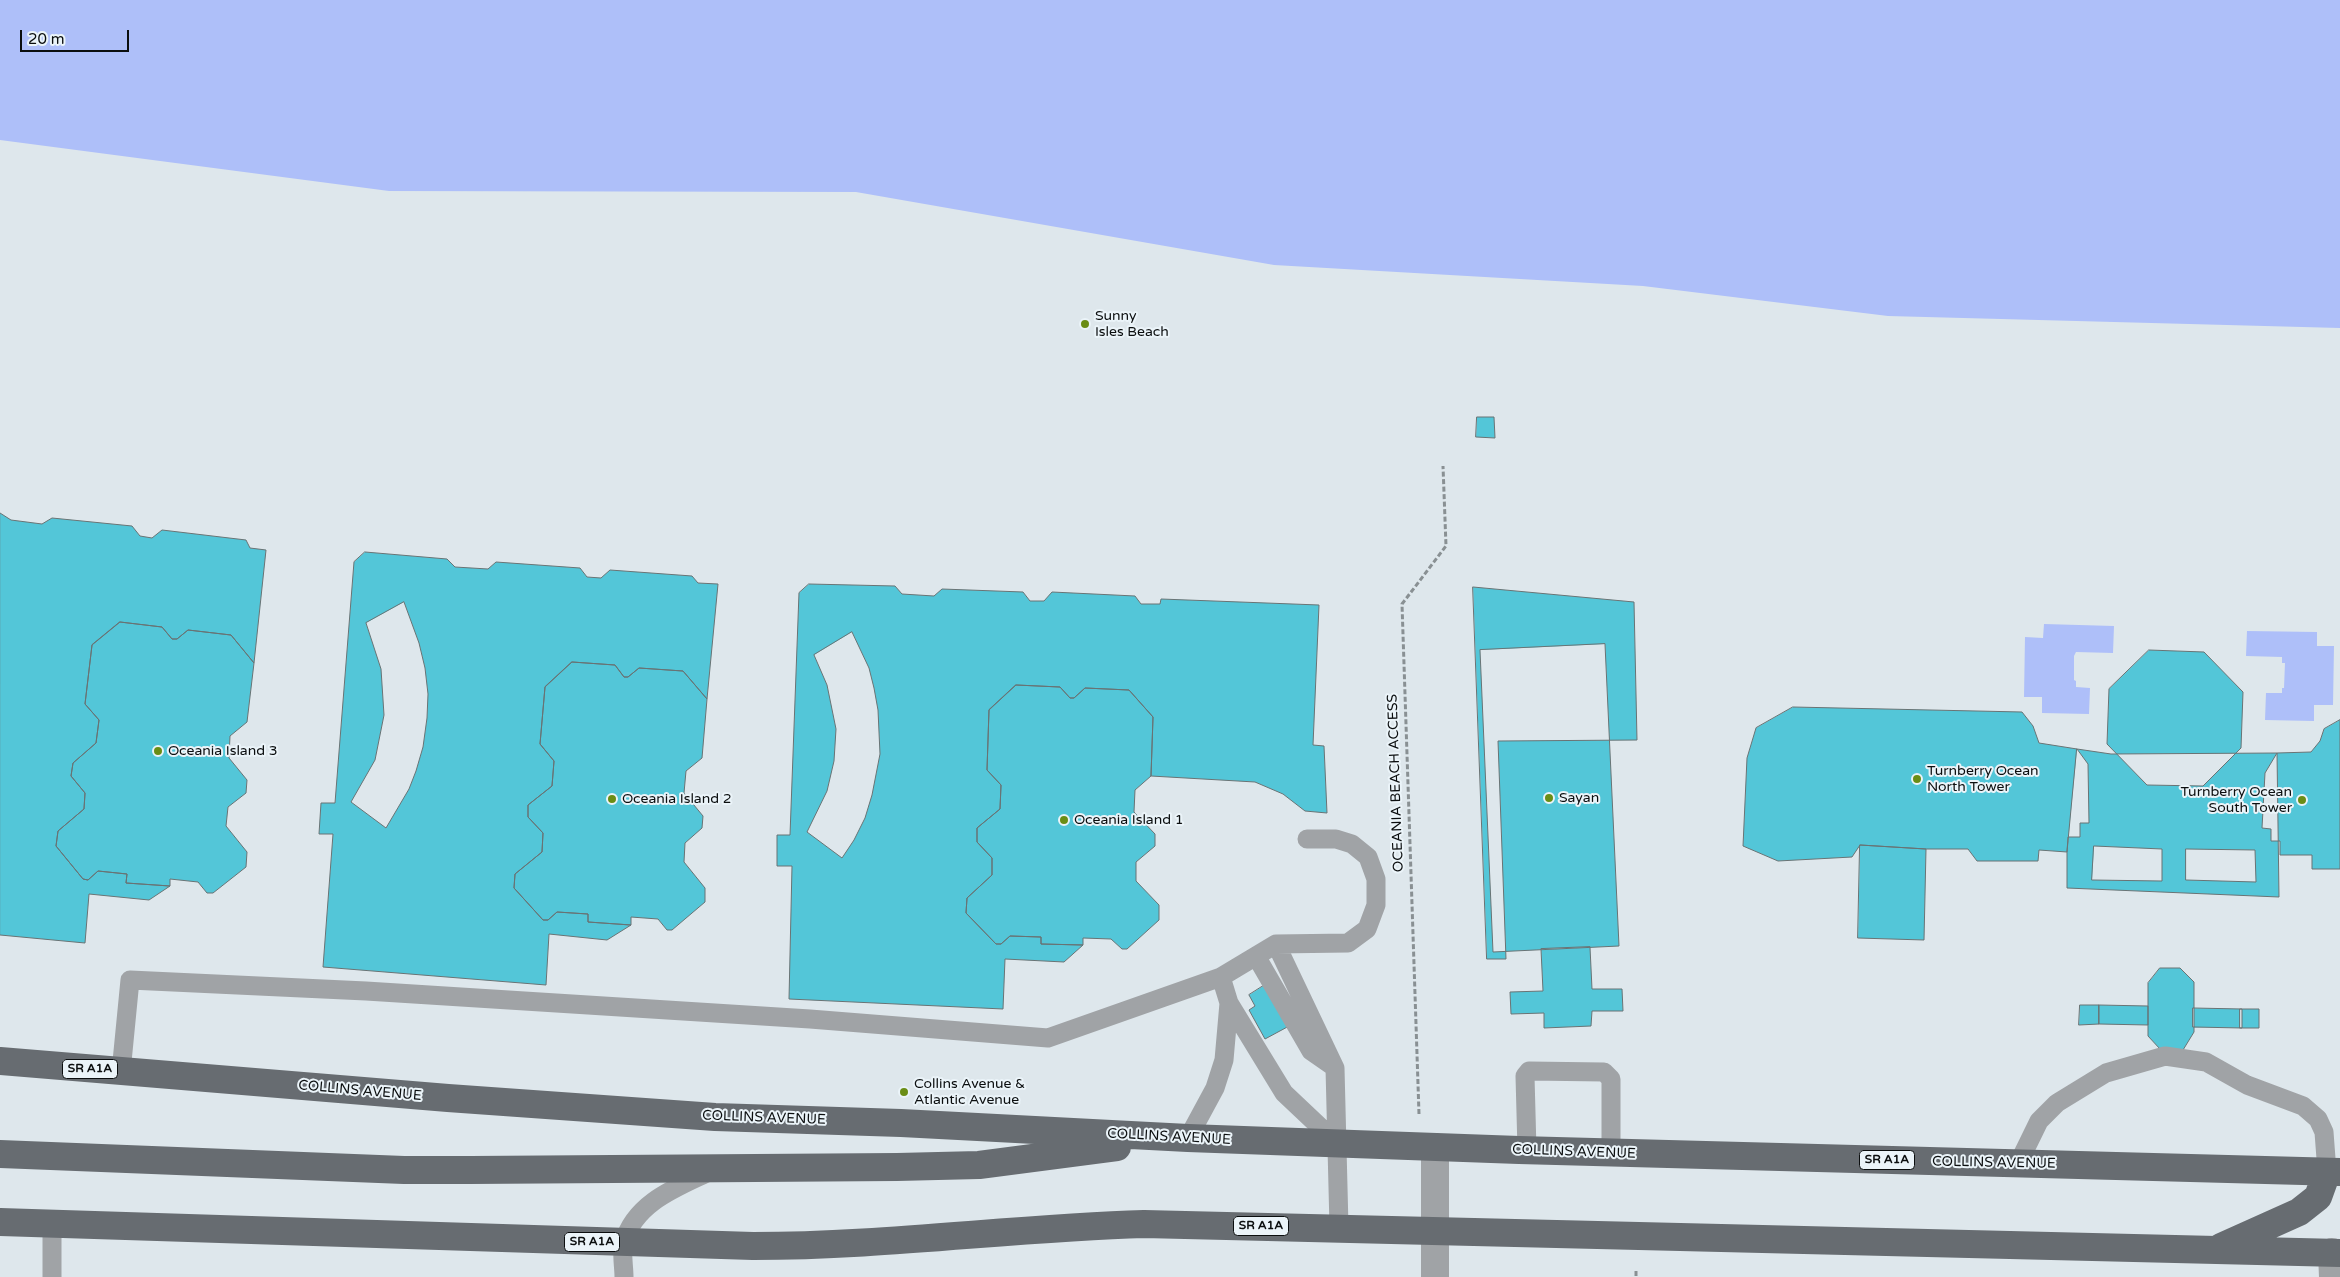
<!DOCTYPE html>
<style>
body{margin:0}
#map{position:relative;width:2340px;height:1277px;overflow:hidden;background:#dee7ec;font-family:"Varela Round",sans-serif}
canvas{display:block}
.scale{position:absolute;left:20px;top:30px;width:109px;height:22px;box-sizing:border-box;border:2px solid #0b0e0f;border-top:0;padding-left:6px;font-size:15px;line-height:18px;white-space:nowrap;color:#0b0e0f;-webkit-text-stroke:4px #ebf4f9;paint-order:stroke}
</style>
<div id="map">
<canvas width="2340" height="1277"></canvas>
<div class="scale">20 m</div>
</div>
<script>
const c = document.querySelector('canvas').getContext('2d');
c.lineJoin = 'round';
function paint(path, color) {
  c.fillStyle = color;
  c.fill(path, 'evenodd');
}
function stroke(path, color, width, dash) {
  c.strokeStyle = color;
  c.lineWidth = width;
  c.lineCap = dash ? 'butt' : 'round';
  c.setLineDash(dash || []);
  c.stroke(path);
}
function write(font, color, halo, rows, align = 'center') {
  c.font = font + ' "Varela Round",sans-serif';
  c.lineWidth = 4;
  c.setLineDash([]);
  c.textBaseline = 'middle';
  c.strokeStyle = halo;
  c.fillStyle = color;
  for (const [text, x, y, turn = 0] of rows) {
    c.save();
    c.translate(x, y);
    c.rotate((+turn || 0) * Math.PI / 180);
    c.textAlign = isNaN(turn) ? turn : align;
    if (halo) c.strokeText(text, 0, 0);
    c.fillText(text, 0, 0);
    c.restore();
  }
}
const water = new Path2D(`
 M0 0H2340V328L1888 316 1643 286 1274 265 856 192 389 191 0 140Z
 M2044 624 2114 626 2113 653 2076 652 2074 656V680L2076 681V687L2090 688 2089 714 2042 713V697H2024L2025 637 2043 638Z
 M2247 631 2317 632V646H2334L2333 705H2314V721L2265 720 2266 693H2282V688H2284L2285 663H2282V657L2246 656Z`);
const building = new Path2D(`
 M1477 417H1494L1495 438 1476 437Z
 M0 513 11 520 42 524 52 518 132 526 140 536 152 538 162 530 246 540 250 548 266 550 254 663 231 635 188 630 177 639H172L162 627 120 622 92 645 85 704 99 720 96 743 73 763 71 776 85 793 84 809 58 831 56 846 83 879 88 880 98 871 127 874 126 883 170 886 149 900 89 894 85 943 0 935Z
 M365 552 447 559 455 567 488 569 496 562 580 568 587 577 601 578 610 570 692 576 698 583 718 584 707 699 683 671 639 668 628 677H624L615 665 572 662 545 687 540 744 554 761 552 786 528 805V817L543 833 542 852 515 874 514 888 543 920H548L557 912 588 914V922L631 925 607 940 549 934 546 985 323 967 333 834H319L321 803H335L354 562Z
 M809 584 895 586 902 594 934 596 942 589 1023 592 1030 601H1044L1052 592 1135 596 1141 604H1160L1161 599 1319 605 1313 745 1324 746 1327 813 1305 811 1283 794 1255 782 1151 776 1153 717 1129 690 1085 688 1074 698H1070L1060 687 1016 685 989 710 987 770 1001 785 1000 809 977 828V842L992 858V875L967 898 966 913 996 944H1001L1010 936 1041 937V944L1083 945 1064 962 1005 959 1003 1009 789 999 792 866H777V835H790L799 593Z
 M1473 587 1634 602 1637 740 1498 741 1506 959H1487Z
 M404 602 419 643 425 668 428 694 427 718 423 747 416 771 409 789 386 828 351 802 375 760 384 715 381 669 366 623Z
 M120 622 162 627 172 639H177L188 630 231 635 254 663 247 722 230 736 229 758 247 780 246 793 228 807 226 826 247 852 246 867 213 893H207L198 882 170 879V886L126 883 127 874 98 871 88 880 83 879 56 846 58 831 84 809 85 793 71 776 73 763 96 743 99 720 85 704 92 645Z
 M852 632 869 668 874 688 878 710 880 754 872 795 865 818 854 840 842 858 807 832 827 791 834 761 836 729 827 685 814 655Z
 M1605 644 1619 946 1493 952 1480 650Z
 M2149 650 2204 652 2243 692 2241 748 2203 786 2147 785 2107 744 2109 689Z
 M572 662 615 665 624 677H628L639 668 683 671 707 699 702 758 686 771 684 793 703 816 702 828 685 843 684 862 705 888V902L672 930H667L658 919 631 917V925L588 922V914L557 912 548 920H543L514 888 515 874 542 852 543 833 528 817V805L552 786 554 761 540 744 545 687Z
 M1016 685 1060 687 1070 698H1074L1085 688 1129 690 1153 717 1151 776 1135 790 1134 812 1155 834V846L1136 862V881L1159 905V920L1127 949H1122L1111 939 1083 938V945L1041 944V937L1010 936 1001 944H996L966 913 967 898 992 875V858L977 842V828L1000 809 1001 785 987 770 989 710Z
 M1793 707 2022 712 2033 726 2039 743 2077 749 2088 764 2089 823H2080V837H2068L2067 852 2039 850 2038 861H1977L1968 849H1926L1860 845 1852 857 1778 861 1743 846 1747 758 1756 728Z
 M2340 720V869H2312V855H2280V841H2271V829L2262 828 2265 773 2277 753 2311 752 2320 741 2324 729Z
 M2077 749 2111 754 2277 753 2279 897 2067 888V852Z
 M1860 845 1926 849 1924 940 1858 938Z
 M2094 846 2162 849V881L2092 880Z
 M2186 849 2255 850 2256 882 2186 880Z
 M1590 947 1592 989H1622L1623 1011H1592L1591 1026 1544 1028V1013L1511 1014 1510 992 1543 991 1541 949Z
 M2160 968H2180L2194 982V1032L2183 1050 2160 1049 2148 1036V983Z
 M1268 983 1291 1025 1265 1039 1249 1010 1255 1006 1249 995Z
 M2080 1005H2099V1024L2079 1025Z
 M2099 1005 2148 1006V1025L2099 1024Z
 M2193 1008 2242 1009V1028L2193 1027Z
 M2240 1009H2259V1028H2240Z`);
const path = new Path2D(`
 M1419 1114 1402 604 1446 546 1443 466
 M1636 1271V1277`);
const lane = new Path2D(`
 M1276 944 1335 1068 1339 1227
 M1256 956 1311 1051 1334 1067
 M1221 977 1229 1003 1284 1093 1338 1144
 M121 1072 130 980 366 991 810 1019 1048 1038 1221 977 1276 944 1348 943 1367 929 1376 905V879L1368 857 1352 844 1336 839H1307
 M1188 1138 1215 1088 1224 1060 1229 1003
 M1527 1150 1525 1076 1529 1071 1604 1072 1611 1079V1153
 M2018 1164 2039 1121 2057 1103 2106 1073 2165 1056 2206 1062 2247 1085 2303 1106 2318 1119 2324 1132 2327 1172
 M52 1277V1224
 M624 1277C624 1266 621 1252 624 1242 635 1202 678 1187 711 1171`);
const street = new Path2D(`
 M2332 1252 2333 1277
 M1435 1277V1147`);
const primary = new Path2D(`
 M0 1061 448 1098 715 1117 901 1123 1188 1138 1519 1150 2340 1172
 M0 1154 404 1170H471L897 1167 979 1165 1117 1147
 M0 1222 753 1246C884 1246 1013 1228 1144 1224L2340 1253
 M2221 1247 2299 1212 2318 1197 2327 1172`);
const markers = [
 [1085,324,5,"#6a8d15"],
 [158,751,5,"#6a8d15"],
 [1917,779,5,"#6a8d15"],
 [1549,798,5,"#6a8d15"],
 [612,799,5,"#6a8d15"],
 [2302,800,5,"#6a8d15"],
 [1064,820,5,"#6a8d15"],
 [904,1092,5,"#6a8d15"]
];
const shields = [
 [90,1069,55],
 [1887,1160,55],
 [1261,1226,55],
 [592,1242,55]
];
const shieldNames = [
 ["SR A1A",90,1069],
 ["SR A1A",1887,1160],
 ["SR A1A",1261,1226],
 ["SR A1A",592,1242]
];
const poiNames = [
 ["Sunny",1095,316],
 ["Isles Beach",1095,332],
 ["Oceania Island 3",168,751],
 ["Turnberry Ocean",1927,771],
 ["North Tower",1927,787],
 ["Turnberry Ocean",2292,792,"right"],
 ["South Tower",2292,808,"right"],
 ["Sayan",1559,798],
 ["Oceania Island 2",622,799],
 ["Oceania Island 1",1074,820],
 ["Collins Avenue &",914,1084],
 ["Atlantic Avenue",914,1100]
];
const streetNames = [
 ["OCEANIA BEACH ACCESS",1396,783,-92],
 ["COLLINS AVENUE",360,1091,5],
 ["COLLINS AVENUE",764,1118,2],
 ["COLLINS AVENUE",1169,1137,3],
 ["COLLINS AVENUE",1574,1152,2],
 ["COLLINS AVENUE",1994,1163,1]
];
paint(water, '#aebff9');
paint(building, '#53c6d8');
stroke(building, '#697374', 1);
stroke(path, '#899093', 3, [5, 2.5]);
stroke(lane, '#a0a3a6', 19);
stroke(street, '#a0a3a6', 28);
stroke(primary, '#676c71', 28);
for (const [x, y, r, color] of markers) {
  const dot = new Path2D();
  dot.arc(x, y, r, 0, 2 * Math.PI);
  c.fillStyle = color;
  c.fill(dot);
  stroke(dot, '#ebf4f9', 2);
}
for (const [x, y, w] of shields) {
  const box = new Path2D();
  box.roundRect(x - w / 2, y - 9.5, w, 19, 4);
  c.fillStyle = '#ebf4f9';
  c.fill(box);
  stroke(box, '#0b0e0f', 1);
}
write('bold 12px', '#0b0e0f', null, shieldNames);
write('14px', '#0b0e0f', '#ebf4f9', poiNames, 'left');
write('14px', '#0b0e0f', '#ebf4f9', streetNames);
</script>
